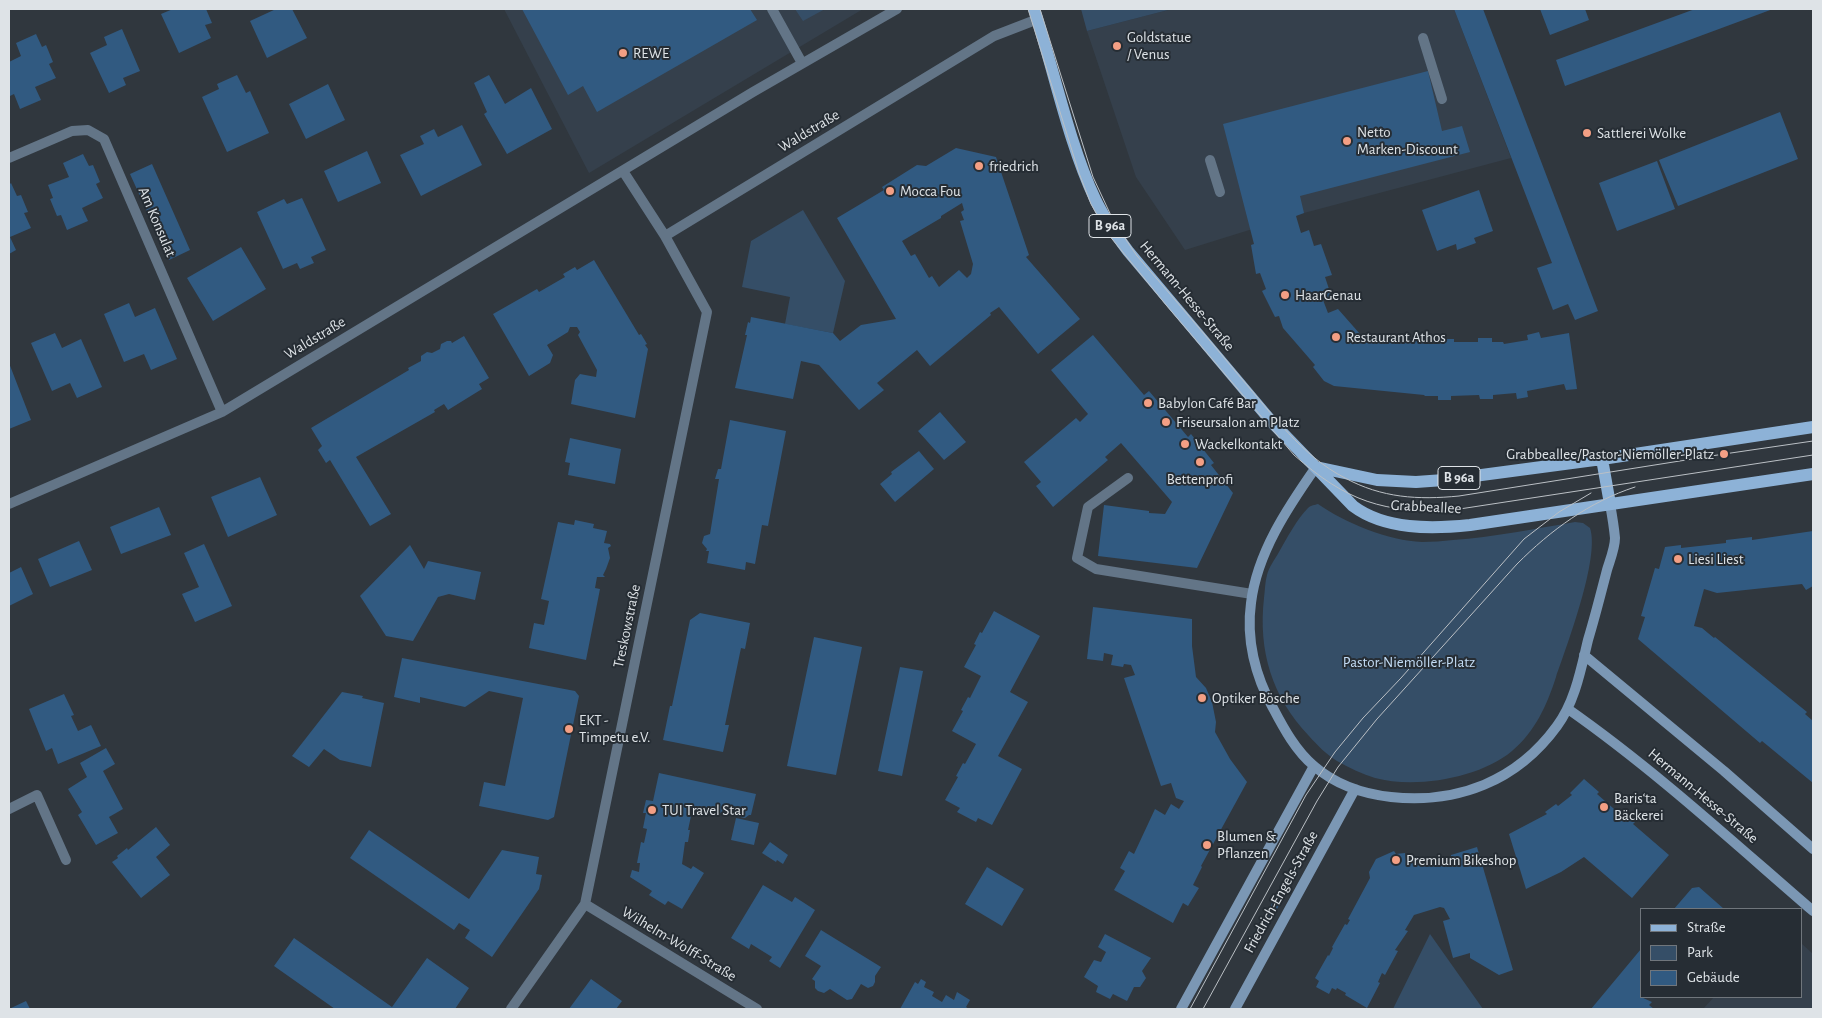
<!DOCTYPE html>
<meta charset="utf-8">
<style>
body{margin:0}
#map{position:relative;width:1822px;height:1018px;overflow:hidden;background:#30373e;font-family:"Alegreya Sans",sans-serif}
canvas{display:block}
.frame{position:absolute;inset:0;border:10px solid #dee3e7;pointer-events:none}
.legend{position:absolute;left:1640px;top:908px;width:162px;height:90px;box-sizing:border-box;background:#262d34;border:1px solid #70767c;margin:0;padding:6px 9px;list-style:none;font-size:15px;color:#dee3e7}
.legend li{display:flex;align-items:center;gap:10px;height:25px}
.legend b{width:25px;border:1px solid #70767c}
</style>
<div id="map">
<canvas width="1822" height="1018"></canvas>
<div class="frame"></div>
<ul class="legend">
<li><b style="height:6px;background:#8db2d7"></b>Straße</li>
<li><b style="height:14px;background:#354e67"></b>Park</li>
<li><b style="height:14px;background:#315a81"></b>Gebäude</li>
</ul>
</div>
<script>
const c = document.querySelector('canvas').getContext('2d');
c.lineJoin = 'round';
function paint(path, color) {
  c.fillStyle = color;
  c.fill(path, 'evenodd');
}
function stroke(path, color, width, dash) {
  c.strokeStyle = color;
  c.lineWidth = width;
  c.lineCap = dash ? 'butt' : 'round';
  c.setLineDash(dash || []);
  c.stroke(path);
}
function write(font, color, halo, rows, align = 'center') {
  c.font = font + ' "Alegreya Sans",sans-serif';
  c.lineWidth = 4;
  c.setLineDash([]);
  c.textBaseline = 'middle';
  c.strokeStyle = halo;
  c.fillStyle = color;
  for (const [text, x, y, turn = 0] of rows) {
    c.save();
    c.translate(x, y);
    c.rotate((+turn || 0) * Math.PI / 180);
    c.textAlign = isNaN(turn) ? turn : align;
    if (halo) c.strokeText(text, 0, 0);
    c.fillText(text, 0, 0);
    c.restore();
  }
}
const built = new Path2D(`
 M504 9H863L589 173Z
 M1172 9H1454L1511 158 1304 213 1185 250 1136 177 1087 31Z
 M1801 943 1813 954V1009H1703L1714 997H1801Z`);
const green = new Path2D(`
 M795 9H825L803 21Z
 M1081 9H1172L1087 31Z
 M803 210 845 281 833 333 785 324 790 297 742 287 751 241Z
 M1318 504C1345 523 1389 541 1422 542 1432 542 1443 541 1453 540 1494 537 1534 529 1575 522L1583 523 1590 528C1600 558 1567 645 1556 677 1547 705 1535 732 1512 751 1480 778 1416 789 1375 778 1363 774 1349 768 1337 761 1327 755 1317 745 1309 736 1272 697 1258 651 1264 598 1265 590 1265 582 1267 575 1269 567 1275 559 1279 552 1287 538 1297 519 1308 508 1311 505 1315 505 1318 504Z
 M1430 934 1483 1009H1393Z`);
const building = new Path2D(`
 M173 9H206L212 23 205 25 211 38 179 53 161 14Z
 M276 9H292L307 38 267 58 250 21Z
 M522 9H750L757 20 597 112 583 86 568 95Z
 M1454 9H1483L1598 311 1575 320 1568 304 1553 310 1537 268 1552 263Z
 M1540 9H1585L1589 20 1550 35Z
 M1695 9H1773L1565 86 1556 60Z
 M122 29 140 71 123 78 126 85 109 93 90 53 107 45 104 37Z
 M36 34 42 47 46 45 53 62 49 64 56 78 35 87 41 100 20 109 14 94 10 96 9 93V62L21 56 16 43Z
 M1428 71 1442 131 1462 126 1470 152 1300 196 1304 213 1296 216 1301 233 1309 230 1314 246 1321 244 1332 275 1325 277 1332 298 1323 300 1328 313 1338 309 1360 334 1395 337 1394 339 1424 342V344H1440L1439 339H1454V342H1478V338H1492V342H1503L1504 344 1528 340 1527 335 1539 332 1541 338 1569 333 1577 389 1566 390 1564 384 1527 391 1528 397 1517 399 1516 393 1493 395V399H1480L1479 395 1451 396V400H1438V396H1425L1424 395 1334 386 1324 381 1313 367 1315 365 1283 328 1279 316 1275 317 1262 291 1266 289 1260 273 1256 274 1251 245 1254 244 1223 124Z
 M237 75 246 93 250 91 269 133 227 152 202 97 219 89 217 84Z
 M489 75 505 104 531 88 552 129 507 154 484 114 487 112 474 83Z
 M328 84 345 120 306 139 289 104Z
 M1780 112 1798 159 1678 206 1659 160Z
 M462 125 482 165 421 196 400 155 424 144 420 136 434 129 438 137Z
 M956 148 996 157 1029 255 1026 257 1080 319 1038 354 999 307 990 313 991 315 930 366 917 350 877 383 884 390 859 410 819 365 801 361 793 399 735 388 747 335H745L748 322 750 323 751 317 833 333 840 341 861 325 896 319 837 218 884 190 882 187 917 165 926 166ZM962 203 964 210 961 212 964 220 960 221 973 264 971 274 967 278 959 270 939 287 932 276 929 278 915 254 911 256 902 241 941 218V216Z
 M367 151 381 183 338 202 324 171Z
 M83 154 89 166 93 165 100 182 96 184 103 198 82 208 88 221 67 230 61 215 57 216 50 199 53 198 48 185 69 177 63 163Z
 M1657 161 1675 209 1617 231 1599 183Z
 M152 164 190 250 169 260 130 174Z
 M11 183 17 196 21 195 28 212 24 213 31 228 10 237 16 250 9 254V185Z
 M1479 190 1493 231 1474 238 1476 243 1457 250 1456 244 1437 251 1422 210Z
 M302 198 326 250 311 257 314 263 300 269 297 263 283 269 257 212 284 199 287 204Z
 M241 247 266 289 213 321 187 278Z
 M594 260 639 335 641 334 647 344 645 345 648 349 635 418 571 404 575 380 580 374 596 377 597 370 578 335 580 332 577 327H570L568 332 547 345 553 355 550 363 529 376 493 314 537 289 539 292 565 277 563 274 575 267 577 270Z
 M129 303 135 317 155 308 177 359 151 370 144 354 124 362 104 314Z
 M55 333 62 348 81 339 102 387 77 398 70 383 52 391 31 343Z
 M1093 335 1144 395 1149 391 1188 437 1191 434 1214 463 1211 465 1233 493 1197 568 1098 556 1104 505 1149 511V513L1165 514 1172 502 1121 443 1105 457 1108 460 1053 507 1036 486 1041 482 1024 462 1076 418 1080 422 1088 414 1051 370Z
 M464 336 489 378 479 384 482 389 448 410 444 404 434 410 435 412 356 457 391 514 370 526 330 460 326 463 318 450 322 446 311 428 409 370 408 368 421 361V356L427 352 432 353 440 349 441 344 447 341H451L452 343Z
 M9 363 31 420 9 429Z
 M940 412 966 442 944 460 918 431Z
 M730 420 786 431 768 526 762 525 755 564 746 562 745 570 707 563 709 551H706L707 549 702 543 704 536 710 534 719 479H715L718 469H721Z
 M570 438 621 449 615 484 568 475 570 463 565 462Z
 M919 451 934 469 895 502 880 484 892 474 891 472Z
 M260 477 277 515 228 537 211 497Z
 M159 507 171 535 121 554 110 527Z
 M575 520 594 524 593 528 607 531 604 543 610 544 611 546 608 548 610 558 606 569 603 575 605 577H597L595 588 600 589 586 660 529 648 534 623 544 625 549 601 541 599 558 522 574 525Z
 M1813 531V586L1806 590 1802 584 1717 593 1704 589 1694 626 1702 628 1714 638 1715 637 1807 712 1805 714 1813 721V783L1762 741 1760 743 1638 639 1645 617 1641 616 1655 568 1659 569 1665 547 1681 545V548L1726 543V540L1752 537V540Z
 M79 541 92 570 50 587 38 559Z
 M204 544 232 606 195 622 182 594 199 587 184 553Z
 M410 545 424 569 428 561 481 572 475 600 449 594 438 597 413 641 386 636 360 596Z
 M21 567 33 594 9 606V573Z
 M1093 607 1192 619V646L1196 677 1206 688 1212 702 1216 722 1215 732 1230 759 1247 782 1201 866 1202 867 1193 885 1199 888 1188 906 1183 903 1173 923 1114 890 1125 871 1120 868 1129 851 1134 854 1155 809 1165 815 1171 804 1179 809 1184 801 1176 798 1171 783 1161 786 1124 678 1135 675 1131 665 1124 664 1123 667 1111 665 1113 655 1104 653 1103 661 1087 659Z
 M994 611 1040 636 1010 692 1028 702 998 756 1022 769 992 825 978 818 976 822 957 812 960 808 945 800 958 777 956 776 963 763 965 764 976 744 952 731 963 711 961 710 968 697 970 698 981 676 964 667 976 645 974 644 980 632 982 633Z
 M700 613 750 623 745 649 741 648 725 725H729L723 752 663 740 670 706H672L690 620Z
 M814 637 862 647 836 775 787 766Z
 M402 658 575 691 579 696 554 817 548 820 479 806 484 782 505 786 523 698 489 691 465 707 420 697V703L394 697Z
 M900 667 923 671 902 776 878 771Z
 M342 692 363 696 362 698 384 703 371 767 340 760 324 749 309 767 292 756Z
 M64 694 74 715 71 716 78 731 91 725 101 746 58 764 52 748 46 751 29 709Z
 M106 748 115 764 103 771 123 809 109 817 118 833 96 845 78 815 82 812 68 789 87 777 80 763Z
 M659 773 756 794 751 815H749L745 818 693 807 688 830H690L688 842H685L682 864 691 869 693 866 704 873 682 909 668 901 665 905 649 895 652 891 630 877 632 870 639 872 640 863H637L641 842 644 843 647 829 643 828 646 813H643L646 800 653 801Z
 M1584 779 1599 792 1597 794 1622 816 1624 813 1635 822 1633 824 1669 855 1632 898 1584 857 1561 872 1526 889 1509 834 1547 814 1545 812 1556 804 1558 806 1572 795 1570 793Z
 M736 818 759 823 754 845 731 840Z
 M156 827 170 845 156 857 170 875 141 898 112 862 118 858 117 856 127 848 128 850Z
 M369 830 469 899 502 850 539 857 536 874 542 875 539 889 492 957 465 938 470 930 459 923 454 930 350 858Z
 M770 842 788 855 783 864 777 860 776 862 762 853Z
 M1477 847 1513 970 1499 975 1470 958V953L1453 958 1443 921 1450 919 1444 908 1440 907 1414 915 1405 930 1408 931 1395 950 1398 951 1385 975 1382 973 1378 982 1380 983 1367 1008 1345 995 1346 993 1337 988 1336 990 1332 988 1329 994 1316 987 1319 981 1315 978 1328 955 1329 956 1333 948 1332 947 1345 924 1347 925 1350 920 1348 919 1370 878 1369 872 1376 859 1394 851 1396 854 1405 853 1406 859 1451 858V855Z
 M987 867 1024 889 1002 926 965 904Z
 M763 885 792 902 795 897 815 910 780 968 769 961 772 957 751 944 749 949 731 938Z
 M1699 887 1724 909H1674L1692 888Z
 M1275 898 1281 902 1263 934 1257 931Z
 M821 930 881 967 875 976V982L873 986 868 988 861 984 852 999 847 1000 830 989 824 993 818 991 815 988V981L812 979 821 966 805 956Z
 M1105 934 1151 958 1142 971 1146 978 1140 987H1134L1127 1001 1113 994 1110 999 1096 992 1098 986 1084 977 1094 960 1101 962 1106 952 1098 947Z
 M294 938 392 1007 427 958 469 988 455 1009H335L274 966Z
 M1641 949V997L1652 1002 1649 1005 1654 1009H1591Z
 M591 979 622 1001 616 1009H569Z
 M921 979 926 982 924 987 934 992 932 996 942 1002 946 995 954 1000 957 992 970 1000 966 1007 969 1009H900L915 982 918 984Z
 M26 1001 30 1009H9Z`);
const service = new Path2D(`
 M772 9 802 63
 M1423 38 1442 99
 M1210 160 1220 192
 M1128 478 1088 507 1077 558 1096 569 1252 594
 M9 809 37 795 66 860`);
const minor = new Path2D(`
 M9 158 72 131 88 130 104 139 222 412
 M665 236 994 36 1038 19
 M9 504 222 412 753 92 897 9
 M585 904 757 1009
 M511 1009 585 904 707 312 665 236 623 171`);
const secondary = new Path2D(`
 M1316 467C1288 507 1257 553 1251 603 1246 639 1255 676 1273 708 1284 729 1296 751 1314 766 1336 785 1364 794 1391 797 1458 804 1517 781 1557 726 1575 702 1581 669 1588 640 1595 617 1601 593 1607 570 1610 560 1615 548 1615 538 1614 527 1612 515 1610 504
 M1584 655 1724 771 1813 849
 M1568 709C1655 770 1733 842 1813 911
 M1181 1009 1314 766
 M1235 1009 1355 789`);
const primary = new Path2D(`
 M1034 9C1054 70 1068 141 1095 199 1104 218 1116 235 1128 251L1271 421 1353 506C1385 530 1432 529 1470 525L1813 474
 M1602 459 1610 504
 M1316 467 1377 480 1416 482 1444 480 1602 459 1813 427`);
const tram = new Path2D(`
 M1028 9 1079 173 1091 204 1108 234 1167 306 1294 455C1346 501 1384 514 1453 510L1813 455
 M1040 9 1093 177 1114 222 1137 256C1172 296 1207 337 1241 378 1272 414 1302 456 1345 478 1382 498 1418 500 1459 496L1724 454 1813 441
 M1190 1009 1306 795 1335 752 1363 718 1401 678 1524 539 1559 512 1591 493
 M1203 1009 1317 801 1338 767 1377 719 1517 564C1551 530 1589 502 1635 487`);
const markers = [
 [1117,46,5,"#f39f84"],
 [623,53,5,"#f39f84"],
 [1587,133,5,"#f39f84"],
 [1347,141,5,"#f39f84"],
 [979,166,5,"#f39f84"],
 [890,191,5,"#f39f84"],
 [1285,295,5,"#f39f84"],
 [1336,337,5,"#f39f84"],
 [1148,403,5,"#f39f84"],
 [1166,422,5,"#f39f84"],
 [1185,444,5,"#f39f84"],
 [1724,454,5,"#f39f84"],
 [1200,462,5,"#f39f84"],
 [1678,559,5,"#f39f84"],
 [1202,698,5,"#f39f84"],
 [569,729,5,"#f39f84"],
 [1604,807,5,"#f39f84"],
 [652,810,5,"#f39f84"],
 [1207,845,5,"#f39f84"],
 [1396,860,5,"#f39f84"]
];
const shields = [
 [1110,226,42],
 [1459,478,42]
];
const shieldNames = [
 ["B 96a",1110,226],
 ["B 96a",1459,478]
];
const poiNames = [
 ["Goldstatue",1127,37],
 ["/ Venus",1127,54],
 ["REWE",633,53],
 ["Netto",1357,132],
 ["Marken-Discount",1357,149],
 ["Sattlerei Wolke",1597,133],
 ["friedrich",989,166],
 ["Mocca Fou",900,191],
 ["HaarGenau",1295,295],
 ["Restaurant Athos",1346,337],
 ["Babylon Café Bar",1158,403],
 ["Friseursalon am Platz",1176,422],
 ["Wackelkontakt",1195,444],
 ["Grabbeallee/Pastor-Niemöller-Platz",1714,454,"right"],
 ["Bettenprofi",1200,479,"center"],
 ["Liesi Liest",1688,559],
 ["Optiker Bösche",1212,698],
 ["EKT -",579,720],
 ["Timpetu e.V.",579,737],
 ["Baris‘ta",1614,798],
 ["Bäckerei",1614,815],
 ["TUI Travel Star",662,810],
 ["Blumen &",1217,836],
 ["Pflanzen",1217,853],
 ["Premium Bikeshop",1406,860]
];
const streetNames = [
 ["Waldstraße",809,131,-31],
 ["Am Konsulat",157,222,67],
 ["Hermann-Hesse-Straße",1187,296,50],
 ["Waldstraße",315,338,-31],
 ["Grabbeallee",1426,507,3],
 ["Treskowstraße",627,626,-78],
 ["Hermann-Hesse-Straße",1703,796,40],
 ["Friedrich-Engels-Straße",1281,892,-61],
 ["Wilhelm-Wolff-Straße",679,944,31]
];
const parkNames = [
 ["Pastor-Niemöller-Platz",1409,662]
];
paint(built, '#35404c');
paint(green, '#354e67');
paint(building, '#315a81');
stroke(service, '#637587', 10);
stroke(minor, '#637587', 10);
stroke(secondary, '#7b97b4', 10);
stroke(primary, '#8db2d7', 12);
stroke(tram, '#bbc0c5', 1);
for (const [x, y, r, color] of markers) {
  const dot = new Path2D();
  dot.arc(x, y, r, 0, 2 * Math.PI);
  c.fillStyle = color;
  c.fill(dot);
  stroke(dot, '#262d34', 2);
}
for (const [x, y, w] of shields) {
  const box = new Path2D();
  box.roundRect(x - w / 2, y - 11.5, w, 23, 4);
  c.fillStyle = '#262d34';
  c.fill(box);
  stroke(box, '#dee3e7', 1);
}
write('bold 14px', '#dee3e7', null, shieldNames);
write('15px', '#dee3e7', '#262d34', poiNames, 'left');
write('15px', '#dee3e7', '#262d34', streetNames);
write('15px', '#c4ddf6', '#262d34', parkNames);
</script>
